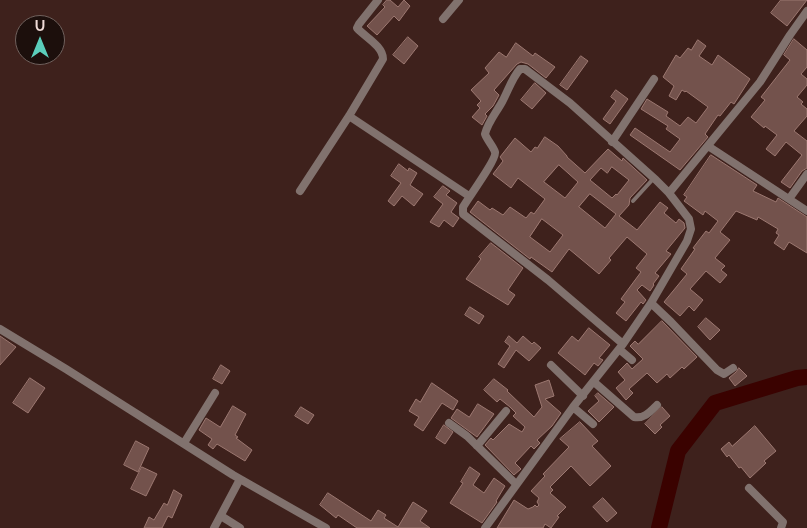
<!DOCTYPE html>
<style>
body{margin:0}
#map{position:relative;width:807px;height:528px;overflow:hidden;background:#3e211c;font-family:Raleway,sans-serif}
canvas{display:block}
.north{position:absolute;left:15px;top:15px;width:50px;height:50px;box-sizing:border-box;background:#1c0f0c;border:1px solid #70615d;border-radius:50%;rotate:0deg;font-size:14px;font-weight:700;line-height:20px;text-align:center;color:#efdbd7}
.north::after{content:'';display:block;margin:auto;width:18px;height:22px;background:#5bcebb;clip-path:polygon(50% 0,100% 100%,50% 72%,0 100%)}
</style>
<div id="map">
<canvas width="807" height="528"></canvas>
<div class="north">U</div>
</div>
<script>
const c = document.querySelector('canvas').getContext('2d');
c.lineJoin = 'round';
function stroke(path, color, width, dash) {
  c.strokeStyle = color;
  c.lineWidth = width;
  c.lineCap = dash ? 'butt' : 'round';
  c.setLineDash(dash || []);
  c.stroke(path);
}
function paint(path, color) {
  c.fillStyle = color;
  c.fill(path, 'evenodd');
}
const river = new Path2D(`
 M659 528 678 451 715 403 797 378 807 377`);
const building = new Path2D(`
 M387 0H390L398 7 404 0 410 6 399 21 394 16 377 35 367 26 385 7 383 5Z
 M781 0H807L787 26 771 13Z
 M408 37 418 46 404 64 393 55Z
 M794 39 807 50V67L801 74 807 79V85L797 97 803 102 801 104 807 109V116L794 131 807 141V168L802 171 790 188 781 182 802 155 786 142 775 156 766 149 777 135 765 126 764 128 751 117 765 100 761 97 790 60 784 55Z
 M698 40 706 46 699 56 712 65 718 55 750 79 734 104 731 102 720 116 718 115 705 134 708 137 680 170 630 135 635 128 670 152 680 139 666 129 668 126 641 109 647 99 668 112 666 116 680 126 688 117 696 123 708 107 686 91 685 92 682 90 676 100 669 96 674 86 663 77 676 55 680 58 688 48 691 50Z
 M516 43 533 56 535 53 555 67 546 78 528 64 521 62 517 64 494 90 499 95 493 106 485 114 487 116 482 125 472 117 480 108 477 105 481 101 471 90 489 73 485 68 499 52 506 57Z
 M581 56 588 61 567 90 560 85Z
 M535 83 546 93 532 109 521 100Z
 M616 90 628 99 610 124 603 119 616 101 611 97Z
 M545 137 558 146 567 156V157L585 173 608 149 622 161 623 158 647 180 630 198 629 205 619 216 637 230 660 202 668 208 664 213 676 223 679 219 684 223 685 228 666 251 671 254 655 273 659 276 653 284 654 285 650 291 642 285 637 290 646 300 643 304 641 302 626 321 616 313 625 302 621 299 641 272 636 268 647 254 627 237 609 258 611 260 599 274 569 249 552 272 531 257 530 259 470 212 478 201 490 210 492 208 503 215 510 207 526 218 531 212 534 214 545 199 518 178 511 188 493 174 503 161 500 157 515 138 531 152 535 147 537 148ZM559 165 578 182 565 198 544 182ZM612 167 629 180 617 195 616 194 612 198 590 180 601 168 607 173ZM590 194 616 214 605 228 579 207ZM542 219 563 235 550 252 530 237Z
 M711 155 757 185 753 191 776 202 778 198 807 217V253L789 242 784 250 774 243 779 235 776 233 778 229 758 217 757 220 736 211 720 232 730 240 715 258 725 266 721 270 727 275 720 283 706 271 690 289 703 300 694 311 689 306 680 316 664 302 687 274 681 269 695 249 693 248 706 231 709 233 718 221 705 211 703 215 684 201 687 197 684 195Z
 M399 164 408 171 409 168 417 173 410 185 423 194 414 206 402 196 394 206 388 201 401 183 391 176Z
 M443 186 450 191 446 195 457 203 451 212 459 218 453 227 444 220 439 227 430 222 443 204 434 197Z
 M491 243 523 268 508 290 515 295 508 305 466 279 481 259 479 257Z
 M470 307 484 316 479 324 465 315Z
 M706 318 720 330 710 340 698 327Z
 M662 321 697 357 684 369 682 367 670 378 667 374 657 383 647 373 629 389 633 393 626 400 616 388 625 380 618 372 627 363 632 369 643 359 630 346 635 341 638 344Z
 M589 328 610 345 599 358 603 360 598 366 594 363 585 375 558 353 572 336 578 341Z
 M0 336 16 347 0 365Z
 M509 336 517 343 523 336 532 344 534 342 541 348 529 361 516 350 504 368 498 364 510 346 505 342Z
 M221 365 230 371 222 384 213 379Z
 M739 368 747 376 735 386 729 378 736 372Z
 M30 378 45 388 28 413 13 403Z
 M494 379 508 390 507 391 534 417 542 407 535 385 549 380 554 396 545 399 561 413 552 426 537 440 540 443 534 449 531 446 515 463 521 469 514 475 485 445 491 438 493 440 509 424 522 432 525 427 513 416 516 413 510 407 500 399 497 402 484 390Z
 M432 383 458 401 453 410 442 403 423 431 414 425 419 417 409 411 416 399 420 402Z
 M598 393 614 407 599 422 588 411 599 401 595 396Z
 M478 404 494 414 477 437 451 418 457 409 469 417Z
 M233 406 246 414 235 435 238 437 236 438 252 450 245 461 217 444 213 449 208 445 212 439 199 430 206 418 220 427Z
 M301 407 314 415 308 424 295 416Z
 M662 407 670 416 660 425 662 427 655 434 645 424Z
 M580 422 597 440 598 441 592 446 611 466 590 486 571 466 550 487 553 490 550 493 566 507 557 516 559 517 551 528 545 524 543 528H497L514 500 528 509 533 507 535 505 537 507 539 505 537 502 539 498 531 491 545 476 543 474 569 447 560 439Z
 M444 425 453 432 445 444 436 438Z
 M755 426 776 451 764 461 766 463 750 478 741 467 739 468 729 455 727 457 721 449 729 442 732 446Z
 M136 441 149 448 138 472 124 465Z
 M142 467 157 474 146 496 131 489Z
 M470 467 480 474 473 485 484 493 494 478 505 486 496 501 497 502 482 523 450 503 463 483 461 482Z
 M174 490 182 495 172 518 168 516 162 528H144L149 517 154 520 164 503 167 505Z
 M328 493 371 521 378 510 386 515 384 518 398 527 413 502 427 511 420 521 430 528H357L338 515 336 518 320 505Z
 M603 498 617 513 607 522 593 507Z`);
const lane = new Path2D(`
 M633 201 654 178`);
const street = new Path2D(`
 M443 19 459 0
 M349 116 469 196
 M612 142 654 79
 M708 146 807 211
 M300 191 349 116 383 59C383 46 365 37 357 28L359 24 378 0
 M669 193 760 82 790 35 807 11
 M789 199 807 174
 M651 303 671 322 717 370 724 374 733 368
 M0 329 66 369 233 475 326 528
 M619 349 632 360
 M551 365 583 396
 M594 382 634 417C644 419 650 412 657 405
 M573 407 593 424
 M449 423 467 436 516 484
 M184 443 215 393
 M477 446 506 411
 M749 488 783 522 781 528
 M221 516 240 528
 M214 528 240 479
 M485 528 573 407 623 344 651 303 687 241 691 229 689 219 669 193 656 180 570 103 525 69H520C512 78 508 91 502 102 496 113 488 122 485 134 487 140 493 146 495 152 497 159 468 198 463 207V214L548 280 623 344`);
stroke(river, '#3a0200', 16);
paint(building, '#73524c');
stroke(building, '#9c7871', 1);
stroke(lane, '#81726e', 4);
stroke(street, '#81726e', 8);
</script>
